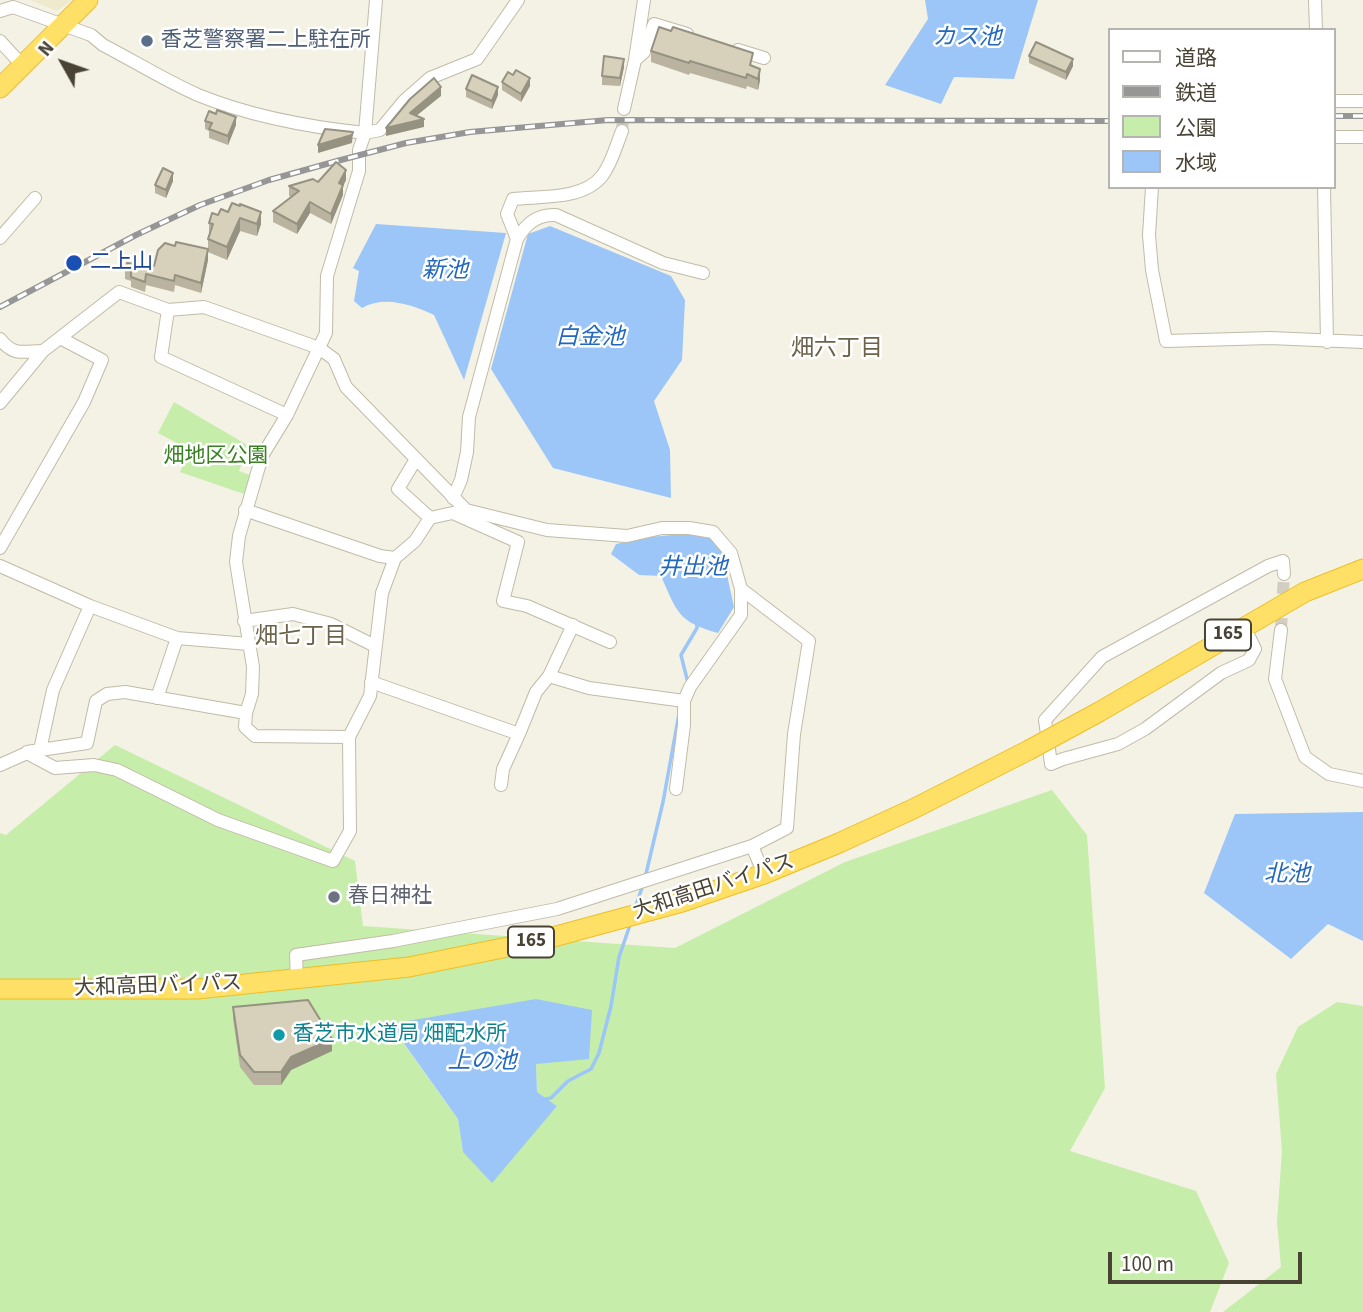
<!DOCTYPE html>
<meta charset="utf-8">
<style>
body{margin:0}
#map{position:relative;width:1363px;height:1312px;overflow:hidden;background:#f4f2e5;font-family:"Source Sans 3","Noto Sans JP",sans-serif}
canvas{display:block}
.legend{position:absolute;left:1108px;top:28px;width:228px;height:161px;box-sizing:border-box;background:#fff;border:2px solid #b6b4ae;margin:0;padding:9px 12px;list-style:none;font-size:21px;color:#484334}
.legend li{display:flex;align-items:center;gap:14px;height:35px}
.legend b{width:35px;border:2px solid #b6b4ae}
.north{position:absolute;left:28px;top:28px;width:70px;height:70px;-webkit-text-stroke:5px #fff;paint-order:stroke;rotate:310deg;font-size:19px;font-weight:700;line-height:28px;text-align:center;color:#484334}
.north::after{content:'';display:block;margin:auto;width:24px;height:32px;background:#484334;clip-path:polygon(50% 0,100% 100%,50% 72%,0 100%)}
.scale{position:absolute;left:1108px;top:1252px;width:194px;height:32px;box-sizing:border-box;border:4px solid #484334;border-top:0;padding-left:9px;font-size:21px;line-height:24px;white-space:nowrap;color:#484334;-webkit-text-stroke:5px #fff;paint-order:stroke}
</style>
<div id="map">
<canvas width="1363" height="1312"></canvas>
<ul class="legend">
<li><b style="height:9px;background:#fff"></b>道路</li>
<li><b style="height:9px;background:#969696"></b>鉄道</li>
<li><b style="height:19px;background:#c6edaa"></b>公園</li>
<li><b style="height:19px;background:#9bc6f7"></b>水域</li>
</ul>
<div class="north">N</div>
<div class="scale">100 m</div>
</div>
<script>
const c = document.querySelector('canvas').getContext('2d');
c.lineJoin = 'round';
function paint(path, color) {
  c.fillStyle = color;
  c.fill(path, 'evenodd');
}
function stroke(path, color, width, dash) {
  c.strokeStyle = color;
  c.lineWidth = width;
  c.lineCap = dash ? 'butt' : 'round';
  c.setLineDash(dash || []);
  c.stroke(path);
}
function write(font, color, halo, rows, align = 'center') {
  c.font = font + ' "Source Sans 3","Noto Sans JP",sans-serif';
  c.lineWidth = 5;
  c.setLineDash([]);
  c.textBaseline = 'middle';
  c.strokeStyle = halo;
  c.fillStyle = color;
  for (const [text, x, y, turn = 0] of rows) {
    c.save();
    c.translate(x, y);
    c.rotate((+turn || 0) * Math.PI / 180);
    c.textAlign = isNaN(turn) ? turn : align;
    if (halo) c.strokeText(text, 0, 0);
    c.fillText(text, 0, 0);
    c.restore();
  }
}
const education = new Path2D(`
 M30 0H72L57 11Z`);
const green = new Path2D(`
 M174 402 249 446 239 471 250 475 244 494 180 472 190 450 158 433Z
 M115 745 355 861 363 926 675 948 845 862 1052 790 1087 835 1105 1088 1070 1151 1196 1191 1229 1263 1210 1312H0V833L6 835ZM390 1025 536 1064 537 1092 557 1106 463 1152 458 1119Z
 M1337 1002 1363 1006V1312H1223L1281 1267 1277 1222 1282 1151 1276 1074 1298 1027Z`);
const water = new Path2D(`
 M925 0H1038L1014 79 954 77 941 104 885 85 928 19Z
 M376 224 506 233 464 380 434 315C412 305 385 295 362 308L354 301 359 271 353 268Z
 M550 226 671 276 685 300 682 360 654 401 670 450 671 498 553 468 491 369 528 234Z
 M682 534 711 537 721 547 734 607 718 633C678 622 677 612 661 576L639 575 611 554 616 544 650 537Z
 M1363 812V941L1328 924 1291 959 1204 893 1235 814Z
 M536 999 592 1010 589 1059 536 1064 537 1092 557 1106 492 1183 463 1152 458 1119 390 1024Z`);
const stream = new Path2D(`
 M688 683 681 655 697 628V623
 M645 878 663 802 679 714
 M635 908 643 885
 M545 1099 551 1098 568 1081 591 1069 599 1053 611 1006 619 957 631 922`);
const minorTunnel = new Path2D(`
 M622 131 624 109
 M1281 630 1284 574`);
const minor = new Path2D(`
 M1315 0 1316 30
 M0 11 13 7 91 35 103 45C134 61 166 81 198 95 252 117 308 127 365 133L380 130 404 101 430 78 477 59 518 0
 M0 41 22 65
 M738 50 764 58
 M635 60 644 52 654 24 687 34
 M1333 101H1363
 M624 109 635 60 644 0
 M1333 137H1363
 M1152 187 1149 235 1152 270 1166 341 1270 338 1363 342
 M1324 187 1327 342
 M0 238 35 198
 M517 239 507 214 513 199C541 196 583 200 602 176 612 163 616 146 622 131
 M168 310 161 357 287 415
 M0 339C14 357 24 351 43 351
 M0 403 43 351 119 292 168 310 204 307 319 348 334 359 346 387 466 510
 M416 459 398 489 430 518
 M453 498 461 480 467 452 469 417 517 239C526 224 537 214 556 215L663 263 703 273
 M245 510 380 556 395 558
 M453 513 518 542 503 601 527 606 610 642
 M0 548 84 402 102 360 60 338
 M0 566 90 606 177 638 249 644
 M244 621 293 614 331 624 375 646
 M1244 626 1255 649 1249 660 1221 673 1145 729 1118 744 1063 759 1051 764 1045 720 1102 657 1268 566 1283 561 1284 574
 M1281 630 1275 679 1305 757 1329 774 1363 781
 M549 676 589 688 684 701
 M371 682 519 734 536 692 549 676 573 625
 M157 698 177 638
 M349 737 255 736 245 727 246 713 252 694 253 667 236 562 239 536 262 456 287 415 326 333 327 276 359 171V150L365 133 376 0
 M40 750 53 690 90 606
 M27 752 87 743 96 701 107 694 125 692 246 713
 M0 765 27 753 55 768 94 765 117 770 218 820 333 861 350 831 349 737 370 696 382 593 395 558 415 541 430 518 466 510 547 530 627 536 662 528H689L713 532 731 553 741 589 809 641 794 734 787 828 752 846 557 909 393 941 296 955 297 980
 M501 785 503 769 519 734
 M676 789 684 725V701L690 687 741 615V589
 M752 846 764 874`);
const highway = new Path2D(`
 M0 88 88 0
 M1099 712 1305 592 1363 569
 M0 989H197L409 967 542 940 682 902 764 874 839 843 913 809 1029 750`);
const rail = new Path2D(`
 M1333 116H1363
 M0 307 136 235 200 205 269 180 337 161 406 143 470 132 608 120 1109 121`);
const highwayBridge = new Path2D(`
 M1029 750 1099 712`);
const wall = new Path2D(`
 M671 31 752 66 760 80 758 90 747 86 746 89 690 73 689 75 651 62V51Z
 M1029 56 1073 66 1066 80 1029 63Z
 M624 67 620 86 602 85V76Z
 M502 82 530 86 521 102 502 90Z
 M466 89 498 95 492 109 466 97Z
 M205 121 236 125 228 145 209 138V131L205 129Z
 M346 180 343 186V195L331 224 310 213 297 234 273 222V211L291 197 289 196V186L318 182Z
 M173 181 166 198 155 193V185Z
 M221 209 261 224 257 236 240 231 227 260 208 252V260L201 293 175 285 174 292 146 285 145 292 131 287V281L125 279V269L154 266 175 246 208 249V239L209 235V223L218 215Z
 M233 1007 332 1051 291 1070 281 1085H254L240 1067 233 1019Z`);
const shadedWall = new Path2D(`
 M624 59V67L620 86V78Z
 M1073 59V66L1066 80V72Z
 M760 69V80L758 90V79Z
 M530 78V86L521 102V94Z
 M441 87V96L410 121V113Z
 M498 87V95L492 109V101Z
 M236 117V125L228 145V136Z
 M424 119V127L386 136V128Z
 M353 132 352 143 318 153V145Z
 M346 170V180L343 186V195L331 224V214L339 183Z
 M173 173V181L166 198V190Z
 M310 202V213L297 234V224Z
 M261 212V224L257 236V224Z
 M240 218V231L227 260V247Z
 M208 249V260L201 293V283Z
 M332 1039V1051L291 1070 281 1085V1072L291 1057Z`);
const building = new Path2D(`
 M659 27 671 31 673 27 753 53 750 65 760 69 758 79 747 74 746 78 690 61 689 63 651 51Z
 M1036 42 1073 59 1066 72 1029 56Z
 M604 56 624 59 620 78 602 76Z
 M516 70 530 78 521 94 502 82 508 72 513 75Z
 M472 75 498 87 492 101 466 89Z
 M434 78 441 87 410 113 424 119 386 128 410 99Z
 M217 110 236 117 228 136 209 129 212 123 205 121 209 111 216 114Z
 M325 129 353 132 352 135 318 145Z
 M336 162 346 170 339 183 343 185 331 214 310 202 297 224 273 211 299 191 289 186 313 179 318 182Z
 M163 168 173 173 166 190 155 185Z
 M232 203 240 206V204L261 212 257 224 240 218 227 247 208 239 213 224 209 223 212 213 218 215 221 209 228 212Z
 M176 242 208 249 201 283 175 275 174 281 146 274 145 282 131 277V270L125 269 127 263 154 266 158 250 165 243 175 246Z
 M308 1000 332 1039 291 1057 281 1072H254L240 1055 233 1007Z`);
const markers = [
 [147,41,7,"#5c6f8a"],
 [74,263,9,"#1a4fb4"],
 [334,897,7,"#6b7280"],
 [279,1035,7,"#0f9aa8"]
];
const shields = [
 [1228,635,46],
 [531,942,46]
];
const shieldNames = [
 ["165",1228,635],
 ["165",531,942]
];
const serviceNames = [
 ["香芝警察署二上駐在所",161,41]
];
const transitNames = [
 ["二上山",90,263]
];
const parkNames = [
 ["畑地区公園",216,457]
];
const streetNames = [
 ["大和高田バイパス",714,888,-18],
 ["大和高田バイパス",158,987,-2]
];
const worshipNames = [
 ["春日神社",348,897]
];
const cultureNames = [
 ["香芝市水道局 畑配水所",293,1035]
];
const waterNames = [
 ["カス池",967,39],
 ["新池",445,272],
 ["白金池",590,339],
 ["井出池",693,569],
 ["北池",1287,876],
 ["上の池",482,1063]
];
const neighbourhoodNames = [
 ["畑六丁目",837,350],
 ["畑七丁目",301,638]
];
paint(education, '#efeace');
paint(green, '#c6edaa');
paint(water, '#9bc6f7');
stroke(stream, '#9bc6f7', 3.5);
stroke(minorTunnel, '#d2cfc2', 12, [12, 6]);
stroke(minor, '#c1bba7', 14);
stroke(highway, '#edbe27', 21);
stroke(minor, '#fff', 12);
stroke(highway, '#ffe066', 19);
stroke(rail, '#969696', 6);
stroke(rail, '#fff', 3.5, [10]);
stroke(highwayBridge, '#edbe27', 21, []);
stroke(highwayBridge, '#ffe066', 19);
paint(wall, '#b9b3a0');
paint(shadedWall, '#969282');
paint(building, '#d7d0ba');
stroke(building, '#969282', 2);
for (const [x, y, r, color] of markers) {
  const dot = new Path2D();
  dot.arc(x, y, r, 0, 2 * Math.PI);
  c.fillStyle = color;
  c.fill(dot);
  stroke(dot, '#fff', 2.5);
}
for (const [x, y, w] of shields) {
  const box = new Path2D();
  box.roundRect(x - w / 2, y - 15.5, w, 31, 5);
  c.fillStyle = '#fff';
  c.fill(box);
  stroke(box, '#484334', 2);
}
write('bold 19px', '#484334', null, shieldNames);
write('21px', '#4e5e75', '#fff', serviceNames, 'left');
write('21px', '#164399', '#fff', transitNames, 'left');
write('21px', '#388021', '#fff', parkNames);
write('21px', '#484334', '#fff', streetNames);
write('21px', '#5b616d', '#fff', worshipNames, 'left');
write('21px', '#0d838f', '#fff', cultureNames, 'left');
write('italic 23px', '#2268bf', '#fff', waterNames);
write('23px', '#6c634a', '#fff', neighbourhoodNames);
</script>
